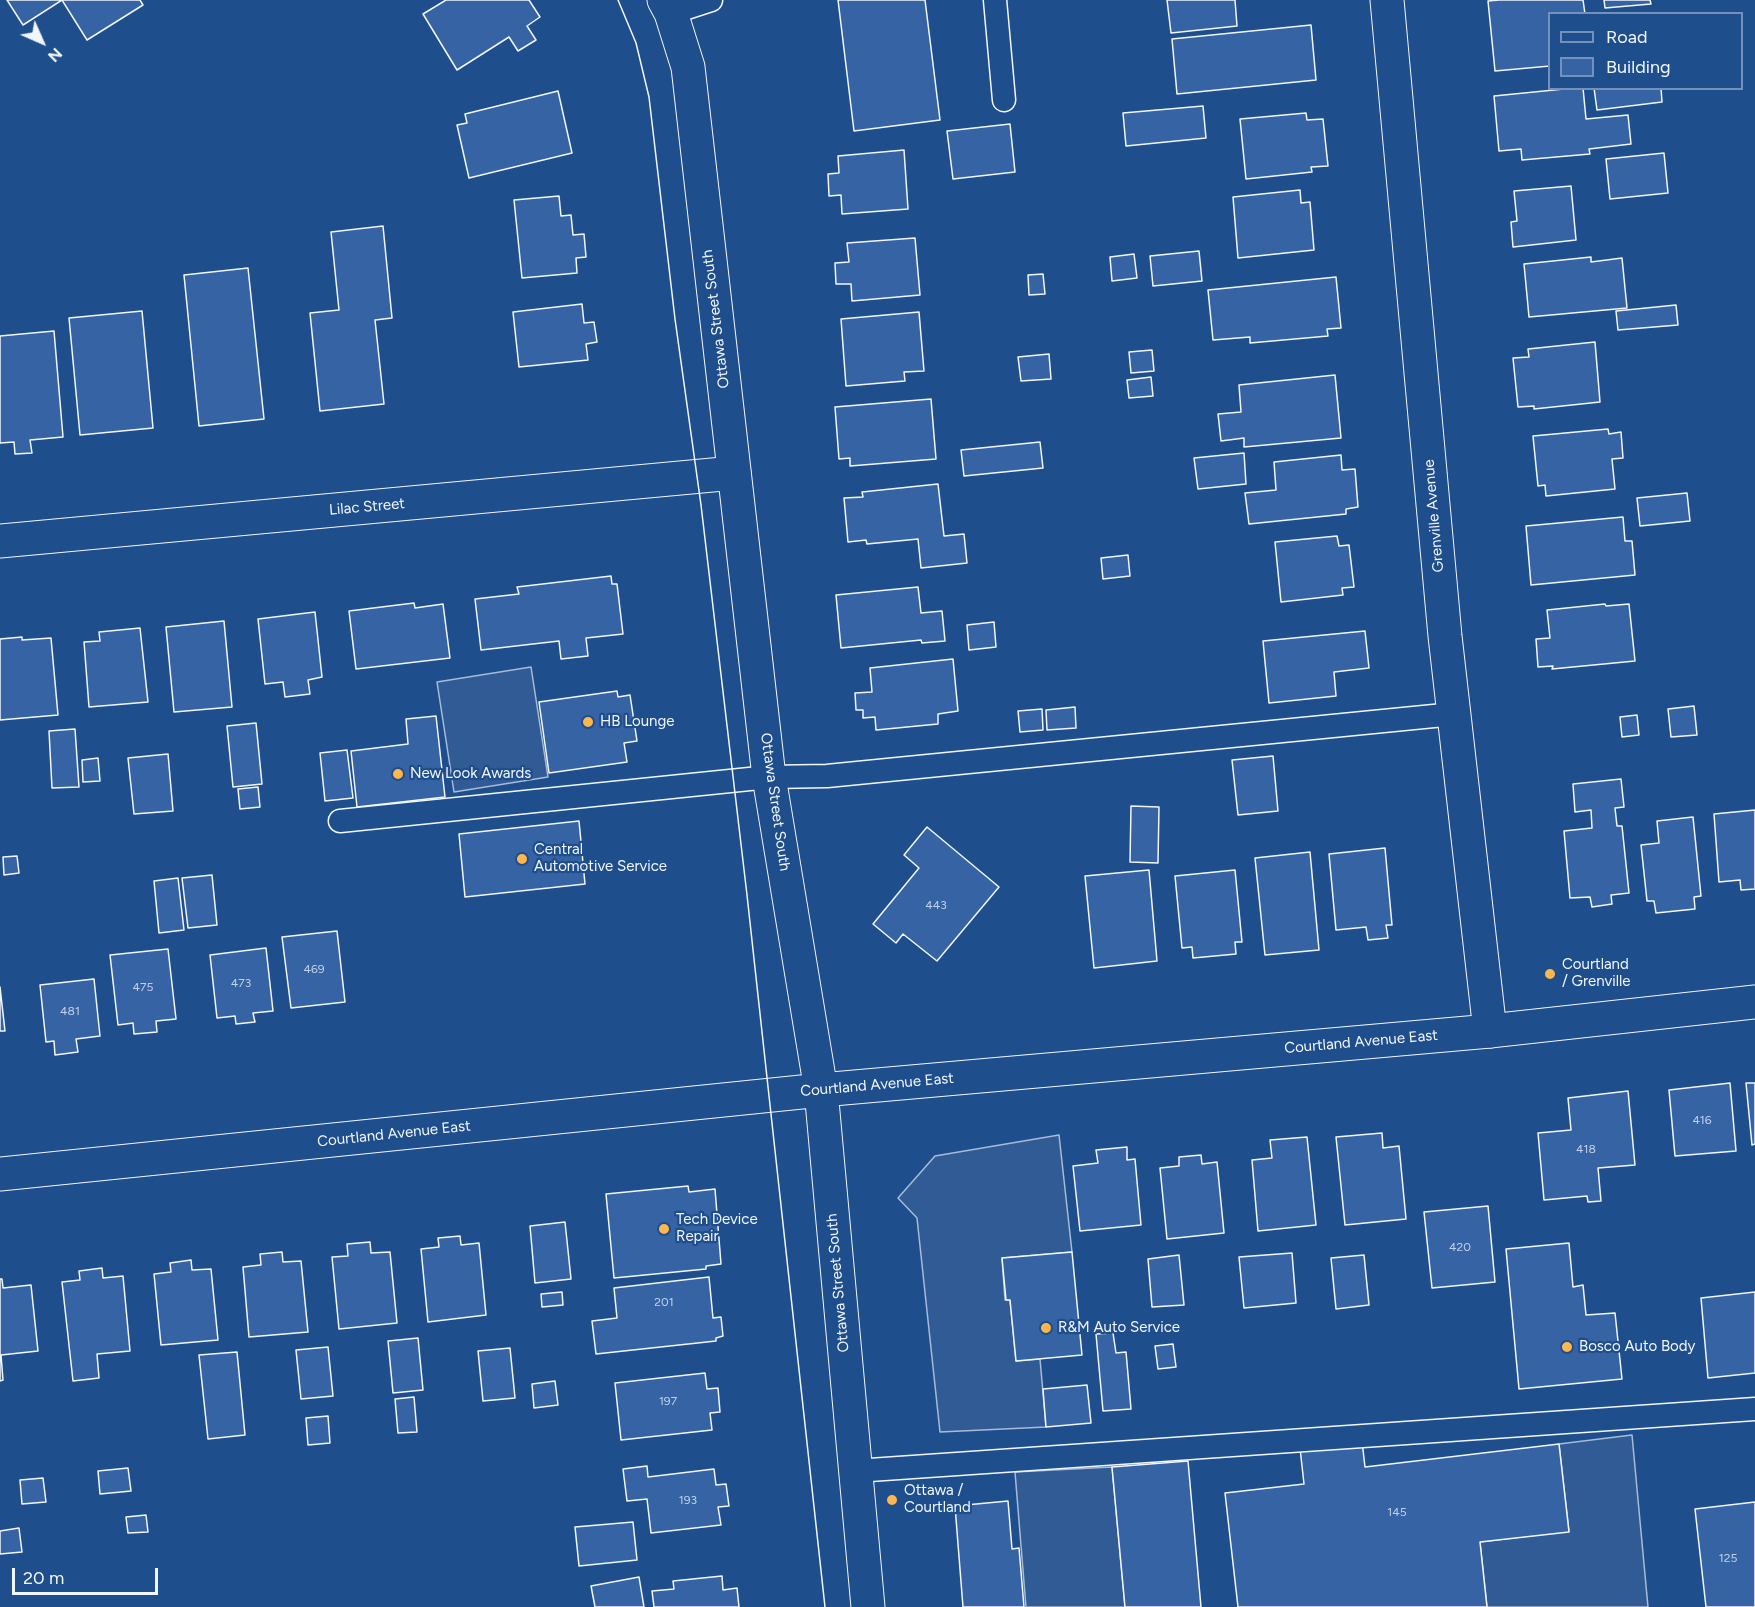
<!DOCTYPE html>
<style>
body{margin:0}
#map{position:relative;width:1755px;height:1607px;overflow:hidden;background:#1f4e8c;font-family:Figtree,sans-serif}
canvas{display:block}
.legend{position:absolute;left:1548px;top:12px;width:195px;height:78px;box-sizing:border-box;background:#1f4e8c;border:2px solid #7391ba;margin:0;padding:8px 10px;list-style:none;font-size:18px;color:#f2f6ff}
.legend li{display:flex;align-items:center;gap:12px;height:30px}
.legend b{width:30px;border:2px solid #7391ba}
.north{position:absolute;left:12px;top:12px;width:60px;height:60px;-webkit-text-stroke:4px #1f4e8c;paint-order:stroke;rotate:135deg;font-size:16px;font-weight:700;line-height:24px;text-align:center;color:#f2f6ff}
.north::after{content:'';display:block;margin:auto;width:21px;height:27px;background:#f2f6ff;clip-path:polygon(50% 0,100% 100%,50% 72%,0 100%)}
.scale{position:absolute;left:12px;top:1568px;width:146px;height:27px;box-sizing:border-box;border:3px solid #f2f6ff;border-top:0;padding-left:8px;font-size:18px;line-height:21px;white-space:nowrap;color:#f2f6ff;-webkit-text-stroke:4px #1f4e8c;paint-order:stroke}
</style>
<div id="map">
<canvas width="1755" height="1607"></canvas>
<ul class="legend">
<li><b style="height:8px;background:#1f4e8c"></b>Road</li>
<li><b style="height:16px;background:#3563a3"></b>Building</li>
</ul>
<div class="north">N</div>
<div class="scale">20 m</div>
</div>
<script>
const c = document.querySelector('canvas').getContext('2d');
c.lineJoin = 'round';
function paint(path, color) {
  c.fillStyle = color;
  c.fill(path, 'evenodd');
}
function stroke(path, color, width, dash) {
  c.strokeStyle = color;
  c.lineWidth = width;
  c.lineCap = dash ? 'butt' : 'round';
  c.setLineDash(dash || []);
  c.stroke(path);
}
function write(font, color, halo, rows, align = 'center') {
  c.font = font + ' Figtree,sans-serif';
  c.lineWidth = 4.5;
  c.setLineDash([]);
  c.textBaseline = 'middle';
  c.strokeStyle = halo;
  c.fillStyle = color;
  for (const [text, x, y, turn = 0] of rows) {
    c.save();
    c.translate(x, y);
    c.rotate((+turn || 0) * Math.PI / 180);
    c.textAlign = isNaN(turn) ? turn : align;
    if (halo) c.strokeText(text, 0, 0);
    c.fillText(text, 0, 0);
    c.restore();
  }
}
const built = new Path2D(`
 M531 667 548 777 454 792 437 682Z
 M1059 1135 1072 1252 1002 1258 1005 1300H1010L1016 1361 1040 1359 1046 1427 940 1432 917 1218 898 1198 935 1156Z
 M1632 1435 1648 1607H1487L1480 1542 1569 1531 1559 1444Z
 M1112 1467 1125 1607H1026L1015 1472Z`);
const building = new Path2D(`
 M7 0H62L23 25Z
 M62 0H140L143 5 87 40Z
 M446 0H529L540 17 527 26 536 40 518 51 509 37 457 70 423 14Z
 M838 0H925L940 120 854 131Z
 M1167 0H1235L1237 26 1171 33Z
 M1499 0H1583L1585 14H1550V66L1495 71 1488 1Z
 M1604 0H1650L1651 4 1605 8Z
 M1311 25 1316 80 1177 94 1172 39Z
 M1574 88H1583L1586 119 1628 115 1631 144 1589 149 1590 154 1522 160 1521 149 1499 151 1494 96Z
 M1594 88H1661L1662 102 1597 110Z
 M558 91 572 153 469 178 457 125 467 123 465 114Z
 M1203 106 1206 138 1126 146 1123 113Z
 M1306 113 1307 120 1323 119 1328 166 1311 167 1312 172 1246 179 1240 119Z
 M1010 124 1015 172 953 179 947 131Z
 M904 150 908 209 842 214 841 195 829 196 828 174 839 173 838 156Z
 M1664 153 1668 193 1610 199 1606 159Z
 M1571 186 1576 240 1513 247 1511 222 1517 221 1514 191Z
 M1300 190 1301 203 1310 202 1314 250 1238 258 1233 197Z
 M559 196 561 216 571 215 573 235 584 234 586 257 576 258 577 273 522 278 514 200Z
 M383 226 392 318 375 320 384 404 320 411 310 313 339 310 331 232Z
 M915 238 920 295 852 301 851 284H836L835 263 849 262 847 243Z
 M1199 251 1202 281 1153 286 1150 256Z
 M1134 254 1137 278 1112 281 1110 257Z
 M1591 257V262L1622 258 1627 308 1529 317 1524 264Z
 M248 268 264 419 199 426 184 275Z
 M1043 274 1045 294 1029 295 1028 275Z
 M1336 277 1341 328 1327 329 1328 336 1250 343V337L1213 340 1208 290Z
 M582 304 584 323 594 322 597 342 586 344 588 360 519 367 513 312Z
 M1676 305 1678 325 1618 330 1616 311Z
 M142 311 153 428 80 435 69 318Z
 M919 312 924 371 904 372 905 381 846 386 841 319Z
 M54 331 63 437 30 440 32 453 15 454 14 442 0 443V336Z
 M1595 342 1600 402 1534 409V406L1518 407 1513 358 1529 357 1528 349Z
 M1152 350 1154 371 1131 373 1129 352Z
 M1049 354 1051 379 1021 381 1018 357Z
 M1335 375 1341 438 1244 447V438L1221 441 1218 414 1241 412 1239 385Z
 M1151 377 1153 396 1129 398 1127 380Z
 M931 399 936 459 850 466V458L839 459 835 407Z
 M1608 429 1609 434 1621 432 1623 458 1612 459 1615 489 1546 496 1545 485 1538 486 1533 436Z
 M1040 442 1043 468 964 476 961 450Z
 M1244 453 1246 484 1198 489 1194 458Z
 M1341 455 1342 470 1355 469 1358 507 1346 509V514L1249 524 1245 493 1276 490 1274 462Z
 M938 484 944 536 964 534 967 563 921 568 918 539 867 544 866 540 848 542 844 498 863 497 862 492Z
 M1687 493 1690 521 1640 526 1637 498Z
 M1623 517 1625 541H1632L1635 575 1531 585 1526 526Z
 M1337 536 1339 546 1349 545 1354 587 1342 588 1343 595 1281 602 1275 542Z
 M1128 555 1130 576 1103 579 1101 558Z
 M611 576 612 584H617L623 634 586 638 588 656 561 659 559 641 481 650 475 599 519 594 517 587Z
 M918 587 921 613 942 611 945 641 922 643 921 640 841 648 836 595Z
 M414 603 415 608 443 604 450 658 356 669 349 611Z
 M1605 604 1606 606 1629 604 1635 661 1552 669 1553 666 1538 667 1536 639 1550 638 1547 610Z
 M315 612 322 677 308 680 310 694 285 697 283 682 265 684 258 619Z
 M224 621 232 707 174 712 166 627Z
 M994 622 996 647 969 650 967 625Z
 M140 628 148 702 89 707 84 642 100 641 99 632Z
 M1365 631 1369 668 1334 672 1336 696 1269 703 1263 641Z
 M22 637V640L51 638 58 715 0 720V639Z
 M953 659 958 711 938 714V724L876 730 875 717 863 718V710H856L855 693 872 692 870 668Z
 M617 691 618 697 630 695 637 741 624 743 627 762 549 773 539 702Z
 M1694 706 1697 735 1671 737 1668 709Z
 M1075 707 1076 728 1047 730 1046 710Z
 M1042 709 1043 730 1020 732 1018 711Z
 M1637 715 1639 735 1622 737 1620 717Z
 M436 716 445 797 357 807 351 751 408 744 406 719Z
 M256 723 262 784 233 787 227 726Z
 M75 729 79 787 52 788 49 731Z
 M347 750 353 798 325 801 320 753Z
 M168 754 173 811 134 814 128 758Z
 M1273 756 1278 811 1238 815 1232 760Z
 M98 758 100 781 83 782 82 760Z
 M1621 779 1624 807 1615 808 1617 826H1622L1629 893 1611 895 1612 904 1592 907 1590 897 1570 898 1564 831 1592 828 1591 810 1575 812 1573 784Z
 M258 787 260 807 240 809 238 789Z
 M1131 806 1159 807 1158 863 1130 862Z
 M1755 810V889L1741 890 1740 880 1719 882 1714 814Z
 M1693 817 1701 896 1694 897 1695 909 1656 913 1654 901H1647L1641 845 1659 843 1657 821Z
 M579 821 585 884 465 897 459 834Z
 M927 827 999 887 937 961 903 934 896 943 873 924 919 868 904 855Z
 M1385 848 1392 925H1386L1388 938 1368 940 1366 927 1336 930 1329 854Z
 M1310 852 1319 950 1265 955 1255 858Z
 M17 856 19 873 4 875 3 857Z
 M1149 870 1157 961 1094 968 1085 876Z
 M1235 870 1242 942H1235L1236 954 1193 958 1192 947 1182 948 1175 876Z
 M212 875 217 925 188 928 182 878Z
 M178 878 184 930 159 933 154 881Z
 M337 931 345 1002 291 1008 282 937Z
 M266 948 273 1011 253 1013 255 1022 236 1024 235 1016 217 1018 210 955Z
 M168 949 176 1019 156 1021 157 1032 134 1034 133 1023 118 1025 110 955Z
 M94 979 100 1036 76 1039 78 1052 55 1055 54 1041 46 1042 40 985Z
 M0 987 5 1031H0Z
 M1730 1083 1736 1151 1675 1156 1669 1090Z
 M1746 1083H1755V1144L1752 1145Z
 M1628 1091 1635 1165 1598 1168 1601 1201 1588 1202 1587 1196 1544 1200 1538 1133 1571 1130 1568 1098Z
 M1382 1133 1383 1148 1399 1146 1406 1219 1345 1225 1336 1137Z
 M1307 1137 1316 1225 1258 1231 1252 1160 1272 1158 1270 1140Z
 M1127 1147V1160L1135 1159 1141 1225 1080 1231 1073 1166 1098 1163 1096 1150Z
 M1201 1155 1202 1164 1217 1162 1224 1233 1167 1239 1160 1168 1179 1166V1157Z
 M688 1186 689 1192 715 1189 721 1264 706 1266V1269L614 1278 606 1194Z
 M1488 1206 1495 1282 1432 1288 1424 1212Z
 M565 1222 571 1279 535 1283 530 1226Z
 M460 1236 461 1245 479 1243 486 1315 428 1322 421 1249 439 1247 438 1238Z
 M370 1242 371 1253 390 1252 397 1323 339 1329 332 1257 348 1256 347 1244Z
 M1569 1243 1573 1287 1583 1285 1586 1315 1615 1313 1622 1379 1519 1389 1506 1249Z
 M282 1252 283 1262 301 1261 308 1332 249 1337 243 1267 261 1265 260 1254Z
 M1072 1252 1082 1355 1016 1361 1010 1300H1006L1002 1258Z
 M1292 1253 1296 1303 1244 1308 1239 1257Z
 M1179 1255 1184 1305 1152 1307 1148 1259Z
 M1364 1255 1369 1305 1336 1309 1331 1258Z
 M191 1260 192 1270 211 1269 218 1340 161 1345 154 1274 171 1272 170 1263Z
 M102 1268 103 1278 123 1276 130 1351 97 1354 99 1378 73 1381 62 1282 80 1280 79 1271Z
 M709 1277 713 1318 721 1317 723 1336 716 1338V1341L596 1354 592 1321 617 1318 614 1288Z
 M0 1279H2L3 1288 31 1285 38 1351 1 1355 3 1380 0 1381Z
 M562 1292 563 1305 542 1307 541 1294Z
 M1755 1292V1373L1708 1378 1701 1298Z
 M1113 1333 1116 1353 1126 1352 1131 1409 1103 1411 1096 1334Z
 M418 1338 423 1390 393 1393 388 1341Z
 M1173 1344 1176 1367 1158 1369 1155 1346Z
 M328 1347 333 1396 301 1399 296 1350Z
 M510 1348 515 1398 483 1401 478 1351Z
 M237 1352 245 1435 208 1439 199 1355Z
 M705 1373 707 1389 718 1388 720 1412 710 1413 712 1430 621 1440 615 1383Z
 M555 1381 558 1405 534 1408 532 1384Z
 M1087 1385 1091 1423 1046 1427 1043 1389Z
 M414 1397 417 1432 398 1433 395 1399Z
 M328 1416 330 1443 308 1445 306 1418Z
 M1362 1441 1365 1467 1559 1444 1569 1532 1480 1542 1487 1607H1238L1225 1493 1304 1484 1300 1448Z
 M1188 1461 1201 1607H1125L1112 1467Z
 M647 1466 648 1477 714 1469 716 1485 726 1484 729 1506 718 1507 721 1525 651 1533 647 1499 627 1501 623 1469Z
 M128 1468 131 1491 100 1494 98 1471Z
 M43 1478 46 1502 22 1504 20 1480Z
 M1008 1501 1012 1549 1019 1548 1024 1607H963L955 1506Z
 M1755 1502V1607H1706L1695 1509Z
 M146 1515 148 1532 128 1533 126 1517Z
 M633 1522 637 1560 579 1566 575 1527Z
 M19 1528 22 1552 0 1554V1531Z
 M722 1576 723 1590 737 1588 739 1607H654L652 1591 674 1589 673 1581Z
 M639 1577 644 1607H595L591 1586Z`);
const service = new Path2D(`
 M995 0 1004 100
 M671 13 711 0
 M340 821 769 777 827 776 1454 714
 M855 1471 1755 1409`);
const minor = new Path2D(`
 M1387 0 1445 636 1490 1031
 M0 541 734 473`);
const secondary = new Path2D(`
 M664 0 671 13 688 67 769 777 821 1090 868 1607
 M0 1174 821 1090 1490 1031 1755 1002`);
const tram = new Path2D(`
 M618 0 636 43 649 97 675 319 701 505 747 895 825 1607`);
const markers = [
 [588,722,6,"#ffb74d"],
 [398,774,6,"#ffb74d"],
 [522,859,6,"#ffb74d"],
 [1550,974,6,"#ffb74d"],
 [664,1229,6,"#ffb74d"],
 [1046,1328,6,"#ffb74d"],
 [1567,1347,6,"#ffb74d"],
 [892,1500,6,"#ffb74d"]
];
const numberNames = [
 ["443",936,905],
 ["469",314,969],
 ["473",241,983],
 ["475",143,987],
 ["481",70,1011],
 ["416",1702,1120],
 ["418",1586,1149],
 ["420",1460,1247],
 ["201",664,1302],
 ["197",668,1401],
 ["193",688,1500],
 ["145",1397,1512],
 ["125",1728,1558]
];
const streetNames = [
 ["Ottawa Street South",716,319,-97],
 ["Lilac Street",367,507,-5],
 ["Grenville Avenue",1434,516,-95],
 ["Ottawa Street South",775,802,82],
 ["Courtland Avenue East",1361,1042,-5],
 ["Courtland Avenue East",877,1085,-5],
 ["Courtland Avenue East",394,1134,-6],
 ["Ottawa Street South",838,1283,-95]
];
const poiNames = [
 ["HB Lounge",600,722],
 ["New Look Awards",410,774],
 ["Central",534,850],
 ["Automotive Service",534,867],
 ["Courtland",1562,965],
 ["/ Grenville",1562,982],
 ["Tech Device",676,1220],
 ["Repair",676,1237],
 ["R&M Auto Service",1058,1328],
 ["Bosco Auto Body",1579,1347],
 ["Ottawa /",904,1491],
 ["Courtland",904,1508]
];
paint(built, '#305b95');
stroke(built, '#a8bbd7', 1.5);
paint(building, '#3563a3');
stroke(building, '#f2f6ff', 1.5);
stroke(service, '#f2f6ff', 25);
stroke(minor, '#f2f6ff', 35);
stroke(secondary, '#f2f6ff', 35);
stroke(service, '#1f4e8c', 22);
stroke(minor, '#1f4e8c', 33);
stroke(secondary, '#1f4e8c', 33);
stroke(tram, '#f2f6ff', 1.5);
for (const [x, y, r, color] of markers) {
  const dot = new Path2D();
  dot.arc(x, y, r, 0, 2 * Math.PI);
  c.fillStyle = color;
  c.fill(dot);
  stroke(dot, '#1f4e8c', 2);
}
write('12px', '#c3d1e8', null, numberNames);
write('15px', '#f2f6ff', '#1f4e8c', streetNames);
write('15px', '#f2f6ff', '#1f4e8c', poiNames, 'left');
</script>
